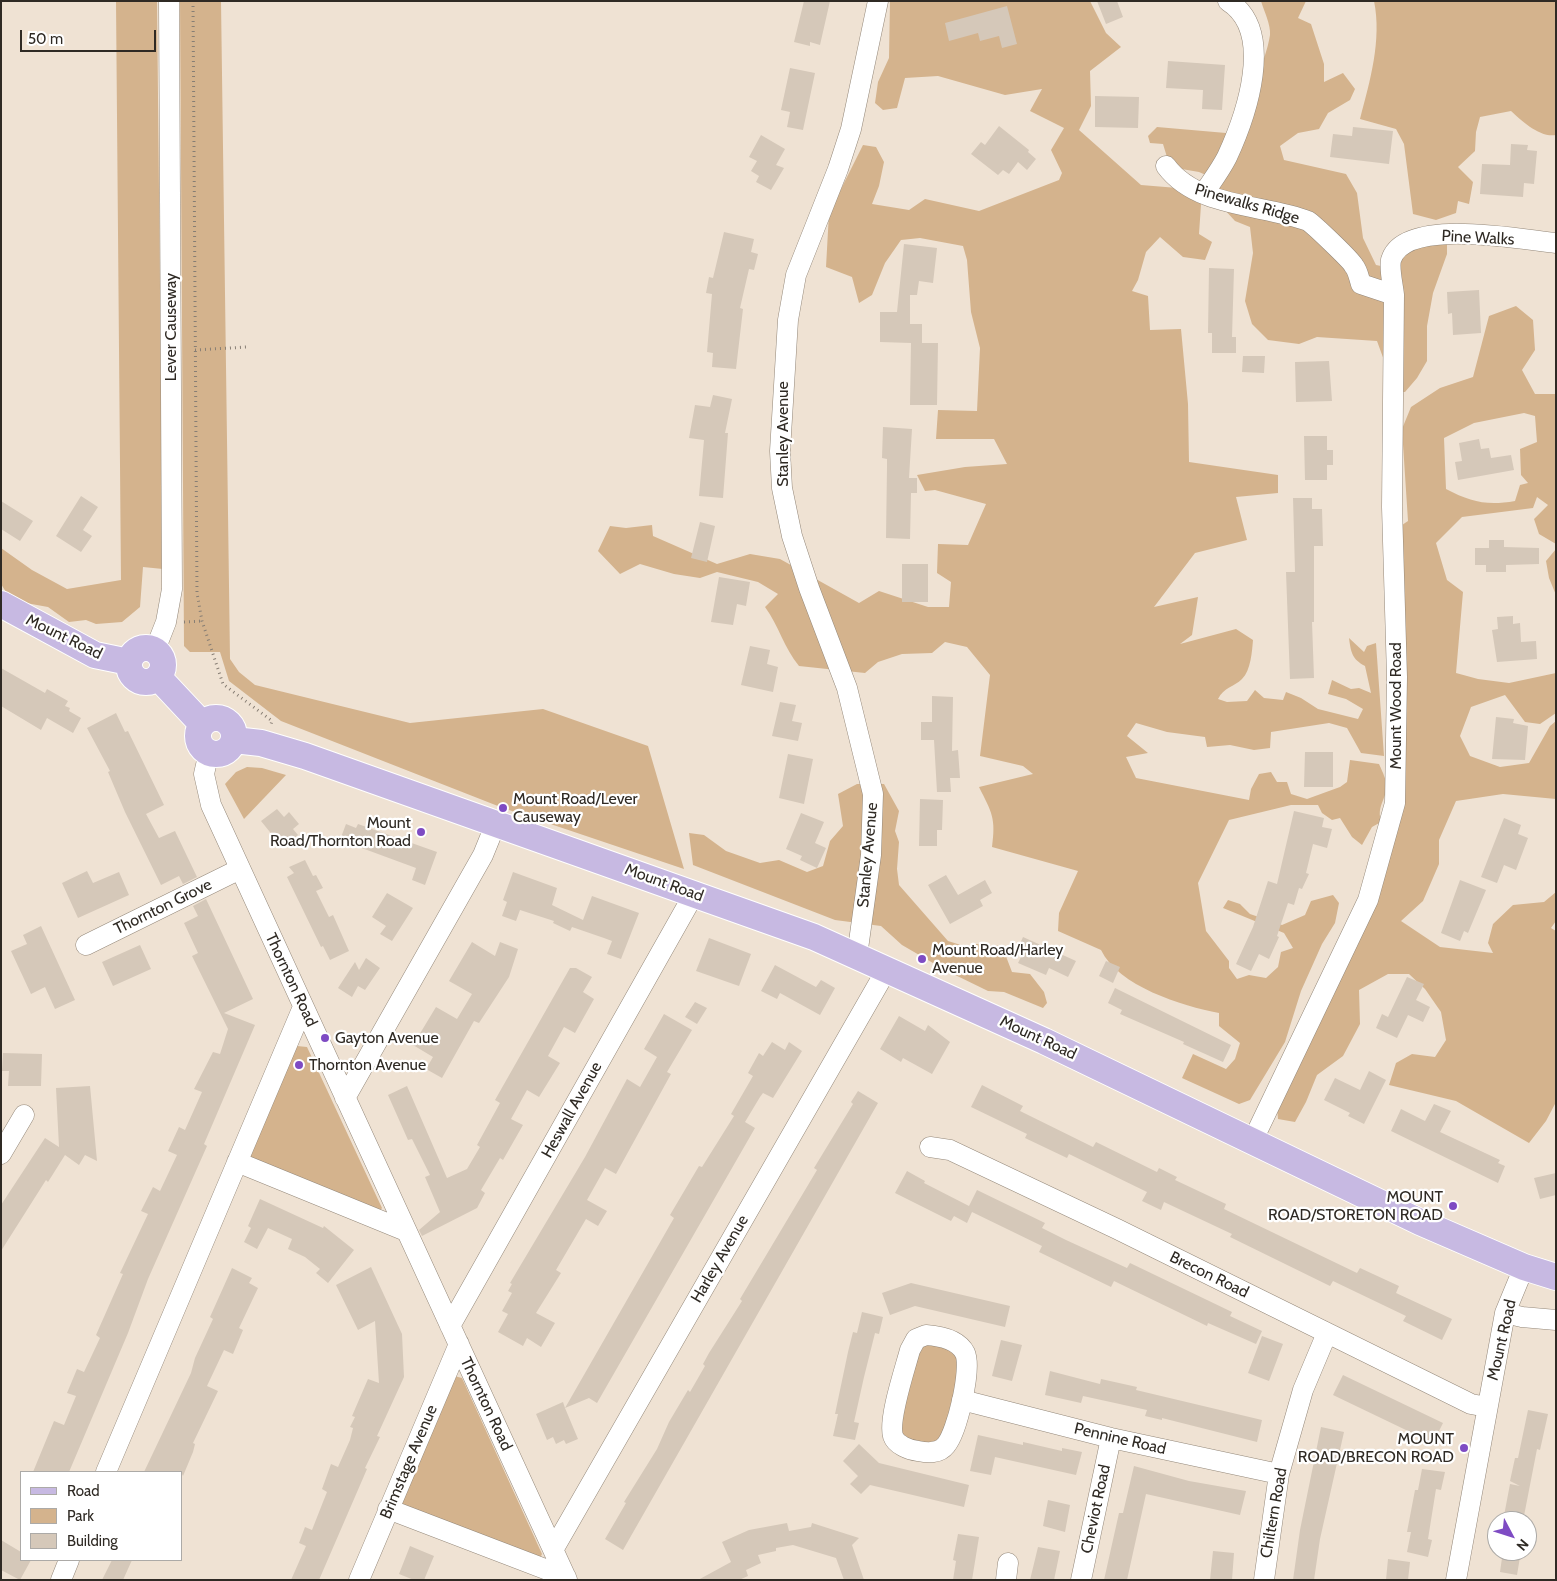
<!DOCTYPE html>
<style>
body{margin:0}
#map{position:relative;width:1557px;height:1581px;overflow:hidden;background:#efe2d3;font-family:Cabin,sans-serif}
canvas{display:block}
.frame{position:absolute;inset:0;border:2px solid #2f2a24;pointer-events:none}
.legend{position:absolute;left:20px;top:1471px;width:162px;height:90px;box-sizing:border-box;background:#fff;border:1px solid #acaaa7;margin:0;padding:6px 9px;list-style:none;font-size:15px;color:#2f2a24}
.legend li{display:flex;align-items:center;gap:10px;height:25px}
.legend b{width:25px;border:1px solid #acaaa7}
.north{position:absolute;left:1487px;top:1511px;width:50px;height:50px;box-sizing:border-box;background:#fff;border:1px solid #acaaa7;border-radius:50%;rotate:130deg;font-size:14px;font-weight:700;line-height:20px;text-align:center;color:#2f2a24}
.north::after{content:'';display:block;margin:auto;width:18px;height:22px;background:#7e4bc3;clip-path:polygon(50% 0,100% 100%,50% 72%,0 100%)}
.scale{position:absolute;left:20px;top:30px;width:136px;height:22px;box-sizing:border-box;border:2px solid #2f2a24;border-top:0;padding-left:6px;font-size:15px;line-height:18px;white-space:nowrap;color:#2f2a24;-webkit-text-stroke:4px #fff;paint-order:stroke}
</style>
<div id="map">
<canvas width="1557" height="1581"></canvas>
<div class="frame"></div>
<ul class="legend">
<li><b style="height:6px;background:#c7b9e2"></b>Road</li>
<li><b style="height:14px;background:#d4b38d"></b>Park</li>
<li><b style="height:14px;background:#d5c8b9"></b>Building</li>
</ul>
<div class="north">N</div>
<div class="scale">50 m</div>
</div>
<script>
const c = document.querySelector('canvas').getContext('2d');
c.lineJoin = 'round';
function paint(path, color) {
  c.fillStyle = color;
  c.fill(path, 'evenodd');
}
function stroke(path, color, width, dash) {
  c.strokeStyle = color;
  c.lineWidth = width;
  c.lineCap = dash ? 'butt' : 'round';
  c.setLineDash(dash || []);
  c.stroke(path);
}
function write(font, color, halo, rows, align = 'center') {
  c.font = font + ' Cabin,sans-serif';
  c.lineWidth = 4.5;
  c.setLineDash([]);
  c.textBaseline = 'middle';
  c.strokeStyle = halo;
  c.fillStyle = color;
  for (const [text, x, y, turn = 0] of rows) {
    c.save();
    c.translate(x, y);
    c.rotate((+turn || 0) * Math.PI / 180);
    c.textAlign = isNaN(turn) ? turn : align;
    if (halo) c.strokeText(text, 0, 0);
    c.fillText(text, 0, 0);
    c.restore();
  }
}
const green = new Path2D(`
 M116 1H157L163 569 143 567 140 607 122 622 96 624 86 620 69 622 48 607 26 603 6 592 1 584V548L32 570 67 589 121 580Z
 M180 1H221L230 659 239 672 255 685 410 723 543 709 648 746 684 869 503 808 281 721 229 681 220 652H190L184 646Z
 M890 1H1090L1106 33 1121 47 1090 71 1091 106 1079 130 1141 185 1202 190 1199 234 1212 242 1205 260 1183 257 1160 237 1146 252 1138 280 1132 291 1148 296 1150 330 1181 329 1188 404 1189 462 1278 475V493L1236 497 1247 540 1195 553 1154 607 1198 597 1192 635 1180 644 1236 629 1253 640C1252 651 1251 670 1242 679 1234 687 1224 687 1218 699L1227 702 1247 701 1255 690 1264 698 1283 700 1286 692 1301 698 1318 709 1358 719 1363 709 1346 699 1328 694 1332 680 1351 689 1359 688 1371 693 1365 666C1352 659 1351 653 1349 638L1364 652 1367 646 1376 643 1384 756 1361 753 1347 728 1329 723 1271 732 1270 748 1254 750 1230 745 1207 747 1205 737 1167 732 1136 723 1127 736 1148 753 1126 757 1136 778 1249 800 1251 789 1259 774 1271 772 1277 782H1287L1291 794 1307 799 1340 787 1347 782 1350 760 1379 764C1383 773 1390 786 1385 795 1381 806 1378 810 1381 822L1372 827 1362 845 1352 837 1340 818 1332 820 1322 813 1318 805H1291L1229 820 1198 883 1206 931 1229 961V968L1237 979 1249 975 1266 978 1278 967 1281 952 1293 948 1284 933 1223 908 1228 900 1240 904 1250 914 1282 925 1305 915 1311 901 1333 895 1339 903 1335 923 1322 944 1301 991 1285 1042 1250 1100 1239 1104 1182 1078 1193 1054 1226 1069 1235 1059 1240 1043 1219 1026V1013C1182 1006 1118 986 1101 950L1058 931 1059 913 1078 871 992 847C996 818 992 813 979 787L1033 774 1023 766 980 756 990 675 967 647 945 642 932 653 902 654 878 662 865 673 799 666C784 648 779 626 765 607L778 594 758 582 717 572 700 578 674 574 640 564 620 574 598 551 610 526 626 528 652 525 653 536 717 564 750 554 780 559 859 603 879 591 928 607H949L951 582 937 573 938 544 968 545 986 504 935 490 925 491 917 475 965 467 1007 464 994 439H936L938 410 977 411 980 348 971 312 967 260 963 246 920 238 901 240 885 263 872 295 859 303 852 277 826 267 829 213 863 145 876 147 884 162 879 186 872 204 909 210 925 199 979 211 1059 180 1062 173 1051 150 1064 128 1030 111 1042 89 1005 95 938 76 905 78 897 108 883 110 875 103 878 82 889 58Z
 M1261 1H1306L1298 18 1311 24 1324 64V82L1343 73 1355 89 1350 100 1328 113 1319 129 1298 133 1280 146 1284 160 1346 174 1357 193 1363 238 1376 265 1381 266 1389 243 1413 229 1447 225V254L1433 293 1427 326V361L1417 378 1405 392H1388L1385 363 1377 341 1317 337 1299 344 1268 340 1252 324 1245 301 1253 253 1250 227 1235 221 1213 197 1215 179 1199 172 1170 167 1163 144 1150 143 1148 136 1157 127 1226 133C1243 113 1266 62 1270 35 1271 25 1264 11 1261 1Z
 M1374 1H1556V135C1540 138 1522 121 1511 111L1480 117 1476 132 1475 151 1458 167 1473 182 1469 204 1458 201 1456 213 1436 220 1413 214 1404 144 1396 129 1360 119C1370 81 1382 40 1374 1Z
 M1516 306 1533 320 1535 350 1522 370 1535 394H1556V544L1539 534 1534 519 1548 505 1537 497 1533 508 1462 517 1436 543 1447 580 1463 592 1456 673 1478 679 1509 683 1556 673V713L1540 724 1525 722 1505 695 1471 707 1460 736 1470 756 1500 767 1529 763 1550 726 1556 721V799L1503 794 1456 801 1439 840V864L1423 901 1401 921 1440 947 1493 953 1488 943 1493 924 1513 905 1544 902 1556 892V921L1551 928 1556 931V1102L1546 1121 1529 1143 1456 1101 1389 1085 1396 1063 1412 1054 1435 1057 1446 1040 1441 1012 1425 989 1409 974H1388L1359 990 1360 1024 1343 1056 1317 1075 1306 1102 1295 1122 1278 1119 1277 1107 1393 839 1384 537 1408 521 1402 429 1411 407 1440 388 1473 377 1489 316ZM1524 413 1535 416 1537 442 1520 449 1521 475 1528 483 1520 485 1515 501C1487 506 1471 502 1446 489L1444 438 1474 423Z
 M1556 549V595L1549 578 1546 561Z
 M247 767 262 768 286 775 244 819 225 784 236 772Z
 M857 784H884L899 811 895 831 899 842 897 869 899 885 948 941 964 946 977 944 1002 946 1012 972 1030 974 1044 992 1047 1003 1043 1008 1004 992 988 991 945 970 902 945 881 926 835 920 693 865 689 833 704 835 726 851 760 863 779 860 807 872 823 866 830 841 843 826 838 794Z
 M297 1046 307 1047 382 1208 379 1212 246 1157Z
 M921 1342 953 1347 960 1366 946 1425 940 1440 931 1445 900 1436 914 1352Z
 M454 1376 462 1378 542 1554 539 1560 397 1503Z`);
const building = new Path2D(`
 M804 1H830L820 45 810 42V46L794 42Z
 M1097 1H1117L1123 17 1106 24Z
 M1007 6 1017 44 1002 48 999 36 980 41 978 33 949 41 945 23Z
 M1168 61 1225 65 1222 110 1202 109 1203 90 1166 88Z
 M790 68 815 73 803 130 787 127 790 112 781 110Z
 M1095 96 1139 97 1138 128 1095 127Z
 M999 126 1029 150 1028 152 1036 159 1027 170 1018 162 1009 174 1003 170 998 175 971 154 981 142 985 145Z
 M1353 127 1393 131 1389 164 1330 157 1333 134 1352 136Z
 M761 135 785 149 776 165 784 168 771 190 756 182 759 176 751 171 757 161 749 157Z
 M1511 144 1528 145 1527 150 1537 151 1534 184 1524 183 1523 197 1480 194 1482 164 1510 165Z
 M724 232 754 239 751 252 758 254 754 270 749 269 740 308 743 309 736 369 712 367 713 353 707 352 712 294 706 293 709 277 713 278Z
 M904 244 937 248 933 283 919 281 917 295H910V324H922V343H938L937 405H910L911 343 880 342V312H897Z
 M1209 268 1234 269 1232 337H1236V353H1212V333H1208Z
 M1479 290 1481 333 1453 335 1452 313 1448 314 1447 292Z
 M1243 356H1265L1264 373 1242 372Z
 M1329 361 1332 401 1296 402 1295 362Z
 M713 395 732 399 725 433H728L723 498 699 496 704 440 689 438 695 405 710 407Z
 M883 427 912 429 909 478H917V493H911L910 539 886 538 887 467V459L882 458Z
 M1304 436H1327V450H1333V465H1327V480H1305Z
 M1479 439 1481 449 1489 448 1491 458 1511 455 1514 470 1458 480 1455 462 1462 461 1459 443Z
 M81 496 98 507 83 530 92 536 81 552 56 536Z
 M1293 498H1312V509H1322L1323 546H1314V622H1312L1314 678 1290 679 1286 572H1295Z
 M1 501 33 521 20 541 1 529Z
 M700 522 715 526 707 562 691 558Z
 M1489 540H1504V547L1539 548V564L1506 565V572H1486V565H1475V548H1489Z
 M902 564H928V602H902Z
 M719 577 750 582 746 606 737 604 733 625 711 622Z
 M1513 616V624L1520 623 1521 642 1536 641 1537 659 1497 662 1492 630 1498 629 1497 617Z
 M750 646 770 650 767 664 778 667 773 692 741 685Z
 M1 668 45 693 47 689 68 701 65 706 70 708 69 711 81 718 73 733 47 718 41 730 1 706Z
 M932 696 953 697 952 751 958 750 960 778H950L951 792H937L934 740H921V722H932Z
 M780 702 796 705 792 721 802 723 798 741 772 736Z
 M116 713 125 732 128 731 164 805 146 814 159 838 175 831 197 877 183 884 179 876 161 885 125 812 108 772 110 771 87 728Z
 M1496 717 1514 719 1513 723 1528 726 1525 760 1492 759Z
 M1305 752H1333V787H1304Z
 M788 754 813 759 804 804 779 798Z
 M920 799 943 800 942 830H937V846H919Z
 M277 809 284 817 289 812 299 824 293 829 298 835 282 847 261 821Z
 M1294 811 1324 818 1322 827 1332 829 1327 848 1313 844 1306 873 1309 874 1302 889 1299 888 1294 905 1288 903 1277 936 1279 937 1269 959 1259 954 1251 971 1236 964 1253 927 1268 881 1277 884Z
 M801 813 824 822 815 843 826 848 817 868 800 860 802 856 786 849Z
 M1504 818 1521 825 1518 834 1528 838 1516 870 1504 865 1497 883 1481 877Z
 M346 824 356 828 358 824 437 852 425 885 412 880 416 868 340 840Z
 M305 860 313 876 316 875 323 888 316 891 329 917 333 915 349 951 330 960 323 946 321 947 287 877 294 873 289 867Z
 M87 871 93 883 119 872 129 895 78 918 62 883Z
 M513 872 557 888 552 905 583 920 592 896 639 913 621 959 607 954 612 941 604 938 572 927 570 931 553 923 554 921 520 910 516 921 502 916 507 902 503 900Z
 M946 875 958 895 985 880 992 893 980 900 983 906 950 924 928 885Z
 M1460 880 1486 890 1468 933 1464 931 1460 941 1441 933Z
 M387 893 413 908 392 941 380 934 386 926 372 917Z
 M206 899 253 999 224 1013 255 1025 204 1144 207 1146 148 1279 128 1333 69 1472H33L54 1421 64 1425 76 1396 67 1393 77 1369 84 1372 100 1338 96 1335 123 1274 120 1273 148 1214 141 1211 153 1187 160 1191 177 1155 168 1151 179 1127 185 1130 202 1092 194 1089 213 1052 220 1054 228 1029 192 956 198 953 184 923 198 916 193 906Z
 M41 926 75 1000 55 1009 45 987 31 994 11 951 27 944 23 935Z
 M1023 937 1076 961 1068 977 1049 968 1046 975 1018 963 1021 957 1015 955Z
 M709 938 751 954 739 986 696 971Z
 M472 942 495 956 500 942 518 949 509 977 479 1023 474 1021 442 1078 426 1069 433 1057 413 1045 436 1007 457 1019 472 994 449 981Z
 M140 945 151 969 113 986 102 962Z
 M366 958 380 968 365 990 358 986 352 997 338 988 355 962 359 970Z
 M1106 961 1120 967 1113 983 1099 976Z
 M775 965 816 987 821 980 835 988 820 1015 780 993 777 999 761 991Z
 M570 968H576L592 977 583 992 594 999 575 1033 564 1027 548 1056 560 1063 539 1097 527 1090 511 1119 523 1125 503 1160 500 1158 481 1190 485 1193 477 1208 422 1236 419 1230 440 1212 425 1177 430 1175 412 1139 408 1140 388 1095 407 1086 447 1178 467 1169 480 1147 477 1145 500 1103 495 1100Z
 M1407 977 1424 984 1416 1000 1430 1007 1423 1022 1408 1015 1397 1038 1376 1028 1382 1014 1388 1017Z
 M1115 988 1231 1045 1223 1062 1183 1044 1184 1042 1120 1014 1122 1010 1108 1003Z
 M695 1002 707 1008 697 1024 685 1017Z
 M664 1014 692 1030 667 1072 671 1074 616 1174 605 1168 587 1200 607 1211 598 1226 586 1219 556 1270 561 1273 536 1313 555 1323 541 1347 527 1338 523 1346 498 1332 508 1314 502 1311 512 1293 508 1291 512 1284 510 1283 585 1157 627 1079 640 1087 657 1057 644 1049Z
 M899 1016 925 1031 928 1025 950 1042 932 1074 903 1058 901 1062 880 1049Z
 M772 1042 785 1050 789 1042 802 1051 773 1098 763 1093 760 1097 745 1122 755 1128 597 1403 589 1398 565 1408 578 1439 566 1444 564 1440 556 1444 553 1437 547 1440 536 1414 563 1402 565 1408 674 1218 670 1215 699 1166 702 1167 734 1116 731 1114 753 1076 748 1073 759 1053 763 1056Z
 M3 1053 42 1054 41 1086H8L9 1071H2Z
 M1369 1071 1386 1080 1364 1124 1348 1116 1350 1113 1324 1100 1335 1078 1360 1090Z
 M982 1085 1023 1106 1020 1111 1093 1147 1096 1142 1157 1172 1159 1168 1177 1177 1175 1180 1226 1204 1224 1209 1357 1273 1360 1268 1399 1286 1396 1293 1452 1319 1442 1340 1403 1321 1406 1316 1333 1281 1330 1286 1230 1237 1232 1234 1164 1202 1161 1210 1142 1201 1147 1192 1069 1154 1067 1158 1025 1138 1027 1134 971 1107Z
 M90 1086 97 1161 85 1155 79 1165 65 1155 48 1182 46 1180 1 1251V1205L45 1138 59 1147 56 1088Z
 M858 1091 878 1103 623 1550 605 1539 626 1503 624 1502 657 1449 669 1422 688 1390 690 1392 705 1366 703 1364 709 1353 742 1301 740 1299 817 1170 814 1168 853 1104 851 1102Z
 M1434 1104 1451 1111 1440 1132 1500 1160 1498 1163 1505 1166 1498 1183 1391 1131 1401 1109 1425 1121Z
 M907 1171 925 1181 924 1183 969 1206 977 1190 1045 1223 1042 1228 1066 1240 1127 1268 1130 1263 1232 1312 1230 1316 1262 1331 1256 1344 1208 1323 1207 1326 1114 1281 1111 1287 1039 1252 1042 1246 972 1212 967 1223 954 1216 951 1221 895 1193Z
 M1556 1173V1195L1540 1199 1534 1178Z
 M260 1199 323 1228 324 1226 354 1250 328 1283 316 1273 320 1269 305 1257 288 1249 292 1239 268 1228 257 1249 244 1242 251 1228 248 1226Z
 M371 1267 402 1334 404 1377 377 1436 380 1437 365 1468 367 1469 319 1580H291L306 1546 299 1543 305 1527 312 1530 323 1502 327 1492 322 1489 331 1464 338 1467 350 1440 353 1428 350 1427 355 1417 352 1416 368 1379 379 1383 375 1321 358 1330 336 1285Z
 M232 1268 252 1278 249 1283 258 1288 239 1328 243 1330 233 1354 224 1350 207 1386 218 1391 193 1443 195 1444 193 1452 183 1476 181 1472H144L191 1373 195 1358 213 1319 210 1317Z
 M911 1283 1010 1306 1005 1327 915 1306 890 1315 882 1293Z
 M862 1312 883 1317 879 1334 875 1333 864 1377 854 1422 859 1423 855 1440 833 1436 838 1414H835L848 1352 853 1332 857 1333Z
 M1262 1336 1283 1344 1269 1381 1248 1373Z
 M1001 1340 1022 1345 1012 1381 992 1376Z
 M1050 1371 1100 1384 1101 1379 1137 1387 1136 1390 1262 1420 1257 1442 1162 1418V1420L1145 1416 1147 1410 1083 1396 1081 1403 1045 1395Z
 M1343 1375 1443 1423 1433 1443 1333 1395Z
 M1528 1410 1548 1414 1540 1450 1537 1449 1523 1521H1503L1510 1484 1520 1486 1510 1481 1515 1458H1518Z
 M1321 1427 1344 1432 1320 1539 1314 1580H1293L1300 1530Z
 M978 1435 1023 1445V1442L1062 1451V1448L1082 1452 1076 1475 995 1457 991 1475 970 1471Z
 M859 1444 879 1463 969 1485 964 1507 870 1485 861 1494 850 1484 858 1476 843 1461Z
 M1134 1466 1189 1481 1246 1491 1240 1515 1146 1494 1127 1580H1104L1119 1513H1123Z
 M1422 1469 1445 1472 1441 1490 1436 1489 1428 1539 1432 1540 1428 1557 1407 1552 1411 1532H1407L1415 1490H1418Z
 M1048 1500 1070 1505 1065 1532 1043 1526Z
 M787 1523 789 1531 811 1527 812 1523 859 1538 852 1545 864 1580H844L836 1558 793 1545 776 1548V1551L758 1555 761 1563 746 1570 748 1576 739 1580H698L731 1562 722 1542 749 1530Z
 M958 1534 979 1537 972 1580H953L956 1561 953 1560Z
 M1 1540 21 1552V1560H31L20 1580 1 1570Z
 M410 1546 434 1556 424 1580H414L399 1574Z
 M1038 1547 1060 1551 1054 1580H1030Z
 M1213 1551 1234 1553 1232 1580H1210Z
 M1503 1551H1521L1517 1575 1500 1572Z
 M1388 1559 1410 1562 1408 1580H1386Z
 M112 1560H132L123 1580H102Z`);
const path = new Path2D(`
 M193 1 197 593 202 621 223 684 272 721 271 724
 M195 350 247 347
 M184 622 202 621`);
const minor = new Path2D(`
 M1166 166C1197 208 1263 204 1308 221 1313 224 1351 260 1354 266 1358 271 1359 278 1361 284L1394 295
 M1204 193C1212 181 1221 169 1227 157 1246 116 1276 31 1228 1
 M155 650 166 622 172 589 169 1
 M209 752 204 774 211 805 567 1580
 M86 945 240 869
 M857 956 871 855 873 794 847 688 809 588 792 536 782 488 780 451 788 320 796 275 838 169 851 129 878 1
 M345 1098 483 855 496 823
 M1253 1140 1368 900 1395 803 1397 677 1392 507 1394 295C1393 285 1389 269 1391 260 1404 216 1522 240 1556 243
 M930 1147 950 1150 1117 1229 1471 1404 1487 1407
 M1 1154 24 1115
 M237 1162 406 1231
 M1505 1313 1522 1317 1556 1320
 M450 1326 694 894
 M926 1335C940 1336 958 1339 965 1353 972 1369 957 1432 946 1445 939 1454 928 1453 918 1451 909 1450 896 1445 893 1436 888 1419 905 1369 910 1350L916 1339Z
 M962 1400 1111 1438 1279 1474
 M106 1472 303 1007
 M388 1509 566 1577
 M553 1550 887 969
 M61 1580 69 1560
 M359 1580 459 1344
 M1006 1580 1008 1563
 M1081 1580 1111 1438
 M1264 1580 1279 1474 1303 1390 1327 1333
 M1456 1580 1505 1313 1524 1267`);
const major = new Path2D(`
 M1 604 95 655 129 662
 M129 665a17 17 0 1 1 34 0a17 17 0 1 1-34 0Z
 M158 677 202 724
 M198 736a18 18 0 1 1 36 0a18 18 0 1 1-36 0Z
 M234 740 261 743 305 756 814 937 1044 1041 1420 1222 1524 1267 1556 1277`);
const markers = [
 [503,808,5,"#7e4bc3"],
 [421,832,5,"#7e4bc3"],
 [922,959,5,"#7e4bc3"],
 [325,1038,5,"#7e4bc3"],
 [299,1065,5,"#7e4bc3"],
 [1453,1206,5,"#7e4bc3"],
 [1464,1448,5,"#7e4bc3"]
];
const streetNames = [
 ["Pinewalks Ridge",1247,204,16],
 ["Pine Walks",1478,238,3],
 ["Lever Causeway",171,327,-90],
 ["Stanley Avenue",783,434,-90],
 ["Mount Road",64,637,26],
 ["Mount Wood Road",1396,706,-90],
 ["Stanley Avenue",868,855,-85],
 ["Mount Road",664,883,20],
 ["Thornton Grove",163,907,-26],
 ["Thornton Road",291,980,65],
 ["Mount Road",1038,1038,25],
 ["Heswall Avenue",572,1110,-61],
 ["Harley Avenue",720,1259,-60],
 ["Brecon Road",1209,1275,26],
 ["Mount Road",1502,1340,-77],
 ["Thornton Road",486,1404,65],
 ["Pennine Road",1120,1439,13],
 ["Brimstage Avenue",409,1462,-67],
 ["Cheviot Road",1096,1509,-78],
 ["Chiltern Road",1274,1513,-80]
];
const poiNames = [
 ["Mount Road/Lever",513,799],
 ["Causeway",513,817],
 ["Mount",411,823,"right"],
 ["Road/Thornton Road",411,841,"right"],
 ["Mount Road/Harley",932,950],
 ["Avenue",932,968],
 ["Gayton Avenue",335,1038],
 ["Thornton Avenue",309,1065],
 ["MOUNT",1443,1197,"right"],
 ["ROAD/STORETON ROAD",1443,1215,"right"],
 ["MOUNT",1454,1439,"right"],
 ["ROAD/BRECON ROAD",1454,1457,"right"]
];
paint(green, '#d4b38d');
paint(building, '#d5c8b9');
stroke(minor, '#94887a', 21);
stroke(major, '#fff', 28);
stroke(path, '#877e74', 3, [1, 4]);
stroke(minor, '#fff', 20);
stroke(major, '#c7b9e2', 26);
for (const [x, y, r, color] of markers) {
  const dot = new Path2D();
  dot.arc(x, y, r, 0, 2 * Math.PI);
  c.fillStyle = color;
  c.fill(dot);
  stroke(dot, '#fff', 2);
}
write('16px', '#2f2a24', '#fff', streetNames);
write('16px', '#2f2a24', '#fff', poiNames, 'left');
</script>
